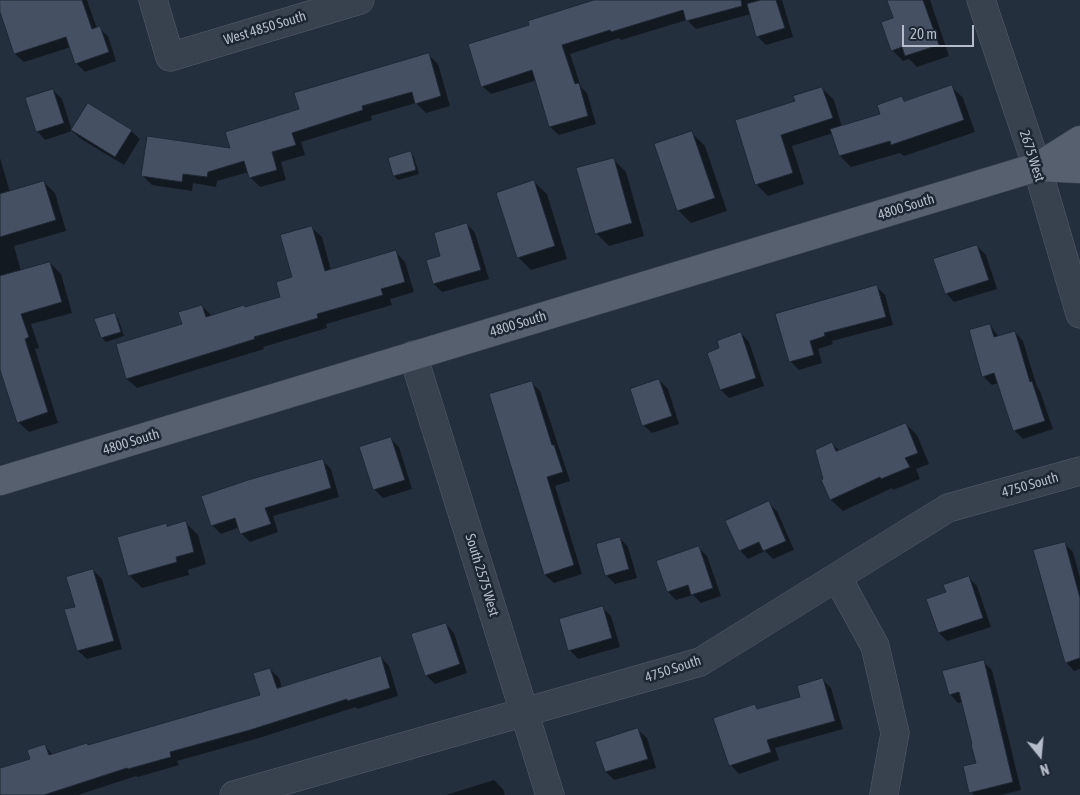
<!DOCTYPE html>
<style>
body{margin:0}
#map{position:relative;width:1080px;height:795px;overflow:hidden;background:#242f3e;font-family:"Asap Condensed",sans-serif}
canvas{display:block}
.north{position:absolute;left:1015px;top:730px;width:50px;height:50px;-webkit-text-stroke:4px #1d2633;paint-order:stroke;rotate:163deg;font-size:14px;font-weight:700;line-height:20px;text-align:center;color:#b4bcc9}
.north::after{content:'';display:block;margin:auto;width:18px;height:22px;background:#b4bcc9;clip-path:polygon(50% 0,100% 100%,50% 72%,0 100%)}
.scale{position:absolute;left:902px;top:25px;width:72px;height:22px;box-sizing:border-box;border:2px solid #b4bcc9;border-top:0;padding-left:6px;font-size:15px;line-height:18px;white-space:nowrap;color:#b4bcc9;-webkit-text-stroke:4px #1d2633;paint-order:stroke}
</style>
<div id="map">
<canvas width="1080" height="795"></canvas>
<div class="north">N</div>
<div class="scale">20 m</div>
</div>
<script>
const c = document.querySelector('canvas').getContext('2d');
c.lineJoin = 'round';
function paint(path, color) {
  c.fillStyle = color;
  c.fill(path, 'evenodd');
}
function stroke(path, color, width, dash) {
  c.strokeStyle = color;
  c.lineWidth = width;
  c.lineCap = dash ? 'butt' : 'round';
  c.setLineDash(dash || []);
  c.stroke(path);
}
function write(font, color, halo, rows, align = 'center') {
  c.font = font + ' "Asap Condensed",sans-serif';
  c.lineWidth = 5;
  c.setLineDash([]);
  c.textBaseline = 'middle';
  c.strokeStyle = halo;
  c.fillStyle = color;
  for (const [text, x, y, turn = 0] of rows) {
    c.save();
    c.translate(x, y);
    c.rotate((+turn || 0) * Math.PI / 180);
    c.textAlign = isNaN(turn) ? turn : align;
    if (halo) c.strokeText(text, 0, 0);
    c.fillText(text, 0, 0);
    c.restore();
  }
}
const shadow = new Path2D(`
 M0 0H87L97 29 99 28 108 36 116 61 85 72 76 63 71 47 24 62 15 54 3 16 0 14Z
 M598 0H782L793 37 766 45 757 36 751 14 696 29 687 20 621 40 619 38 570 54 581 87 587 93 596 124 559 135 550 127 537 80 491 94 482 86 531 25Z
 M888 0H930L949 56 917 67 909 59 903 61 892 50 895 19Z
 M428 54 438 64 450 106 426 113 416 103 371 116 372 120 301 142 305 155 281 162 286 180 260 187 251 178 249 172 217 181 216 187 193 183 192 191 152 185 143 176 232 150 301 110Z
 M951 86 963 98 975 132 904 156 900 153 851 167 840 156 833 133 792 146 804 184 768 196 756 184 797 102 822 88 834 100 842 127 882 115 902 98 906 102Z
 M53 90 62 99 72 131 45 140 37 131Z
 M89 104 131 131 140 139 124 165 81 139 72 131Z
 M692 133 705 146 727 211 691 223 678 210Z
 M410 153 414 157 419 174 398 180 394 176Z
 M0 158 10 192 44 182 55 193 66 231 14 246 21 271 50 263 61 274 72 313 31 324 39 348 35 349 58 423 29 432 18 422 0 365Z
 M613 159 626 172 644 236 609 246 596 233Z
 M534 182 547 194 567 259 531 270 519 258 498 193Z
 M467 224 475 233 489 279 442 292 434 284 442 257Z
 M312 228 322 237 331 270 396 252 405 262 414 292 390 299 392 305 326 324 327 328 263 347 264 349 137 388 127 379 184 325 202 306 212 316 282 298 293 278Z
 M977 246 986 255 997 289 954 302 946 293Z
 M877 287 885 295 893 325 832 341 833 344 818 349 822 363 799 370 790 361 777 315Z
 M114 314 118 318 124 336 106 342 102 338Z
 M990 325 999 337 1015 332 1023 341 1037 387 1040 391 1053 429 1023 439 1014 430 999 383 992 385 983 376Z
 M741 333 749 342 764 386 729 398 721 390 708 353 721 349Z
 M659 380 668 389 679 424 652 433 643 425Z
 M531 382 540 391 570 481 555 486 582 574 554 583 545 575 491 395Z
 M906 424 917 435 929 464 916 469 920 479 893 490 892 488 843 511 831 500 822 480H825L832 444 840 451Z
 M390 438 399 447 412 489 383 498 374 489Z
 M322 460 331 469 339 497 273 516 278 532 250 542 241 533 240 527 221 534 212 525Z
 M768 503 777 511 794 550 773 559 765 551 748 559 740 550Z
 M185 522 198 535 206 564 188 570 189 575 142 588 129 575 166 525 169 527Z
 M620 538 628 547 637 578 615 584 606 575Z
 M1064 543 1073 552 1080 578V669L1074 671 1066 662Z
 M699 548 707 556 721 596 701 603 693 595 676 600 668 592 657 562Z
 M93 570 102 579 122 649 87 659 78 651Z
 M968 577 977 586 991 627 947 641 939 633 947 593Z
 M603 608 611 616 620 647 578 659 570 650Z
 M446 624 454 633 467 673 435 684 426 675Z
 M381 657 389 666 398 696 357 709 356 707 259 738 177 761 179 765 138 777 136 776 78 795H0V769L31 760 44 745 53 755 261 695 270 669 279 678 282 688Z
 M983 662 992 670 1021 790 1001 795H974L971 792 977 764 962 702 958 703 950 694Z
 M823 680 831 688 843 729 775 748 779 760 739 774 731 765 754 705 759 710 801 698Z
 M638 730 647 738 656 768 614 780 606 772Z
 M494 780 503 789 505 795H446Z`);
const building = new Path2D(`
 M0 0H82L92 29 100 26 109 52 75 64 66 37 14 54 0 12Z
 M594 0H741L742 6 686 21 683 10 611 32 610 30 562 45 575 84 579 83 588 116 549 127 532 70 481 87 468 44 529 25 528 21Z
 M761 0H776L785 28 756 37 747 4Z
 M887 0H923L939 45 905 56 902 47 891 51 881 22 893 18Z
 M429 53 441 96 415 104 412 92 362 106 363 110 292 133 296 145 272 152 277 170 249 178 244 161 208 172 207 177 183 174 182 182 141 176 147 136 230 148 225 132 299 109 294 93Z
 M952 85 964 120 891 145 890 141 839 156 830 129 880 114 877 105 902 96 904 101Z
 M822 87 833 118 781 135 793 173 755 185 735 120 795 101 793 96Z
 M53 89 64 123 36 132 25 98Z
 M88 103 132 130 115 157 71 130Z
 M692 131 715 198 677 211 654 144Z
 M411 151 416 170 393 176 388 158Z
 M614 158 632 223 595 234 576 168Z
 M534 180 555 246 517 258 496 193Z
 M44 181 56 220 0 237V194Z
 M467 223 481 270 433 284 426 260 440 256 434 233Z
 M312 226 325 271 396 250 405 282 381 289 383 295 317 314 318 318 254 337 255 339 126 379 116 344 182 324 178 312 202 305 206 317 244 305 245 307 280 297 276 282 292 277 280 235Z
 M977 245 989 280 945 294 933 259Z
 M50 262 62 302 21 314 29 337 25 339 48 412 17 423 0 370V276Z
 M877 285 886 317 824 333 825 336 810 341 814 355 789 362 775 314Z
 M115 313 121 332 101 338 94 319Z
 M990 324 994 337 1015 331 1030 382 1032 381 1045 421 1013 431 994 373 982 377 969 330Z
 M741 332 756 378 720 390 707 353 719 348 717 341Z
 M659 379 672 416 642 426 630 389Z
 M532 381 552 445H554L563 472 547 477 574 565 544 575 489 394Z
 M906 423 918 453 905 458 910 467 881 479 880 477 830 500 821 480 823 479 815 450 832 442 836 451Z
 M391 437 405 480 373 490 359 447Z
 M323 459 331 488 265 508 271 524 240 534 235 518 211 526 201 496 248 480Z
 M769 501 786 541 763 551 759 542 739 551 725 521Z
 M186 521 194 552 176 557 177 562 128 576 117 537 167 523V526Z
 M620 537 629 569 605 576 596 544Z
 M1065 542 1080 598V658L1065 663 1033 550Z
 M699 546 713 588 691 595 688 585 667 592 656 561Z
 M93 569 114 641 77 651 64 609 75 607 66 577Z
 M969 576 983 618 938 633 926 599 946 592 943 585Z
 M603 606 612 638 568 651 559 619Z
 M446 623 460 664 425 676 411 634Z
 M381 656 390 688 347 701V699L250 730 170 752 171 757 128 769 127 768 44 795H0V768L30 759 27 750 45 744 49 755 87 743 88 745 260 695 253 673 270 668 277 688Z
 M984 660 1013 782 969 793 963 766 976 763 971 745 972 744 959 692 949 695 942 671Z
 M823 678 835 721 767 740 771 752 729 766 713 718 755 704 757 709 800 697 797 686Z
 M638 728 648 759 605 772 595 742Z`);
const minor = new Path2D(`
 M153 0 170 57 360 0
 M981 0 1037 167 1080 314
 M413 355 550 795
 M837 577 875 646 895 733 884 794
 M234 795 700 662 948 508 1080 471`);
const major = new Path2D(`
 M1037 167 1080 169
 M0 481 1037 167 1080 140`);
const streetNames = [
 ["West 4850 South",265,28,-17],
 ["2675 West",1032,156,72],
 ["4800 South",906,207,-17],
 ["4800 South",518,324,-17],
 ["4800 South",131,442,-17],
 ["4750 South",1030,485,-16],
 ["South 2575 West",482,575,73],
 ["4750 South",673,669,-18]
];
paint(shadow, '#0007');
paint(building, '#455162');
stroke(building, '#1f2835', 1);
stroke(minor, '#565f6c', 29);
stroke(major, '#414a57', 29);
stroke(minor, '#38414e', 28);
stroke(major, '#56606e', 28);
write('14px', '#b4bcc9', '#1d2633', streetNames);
</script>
